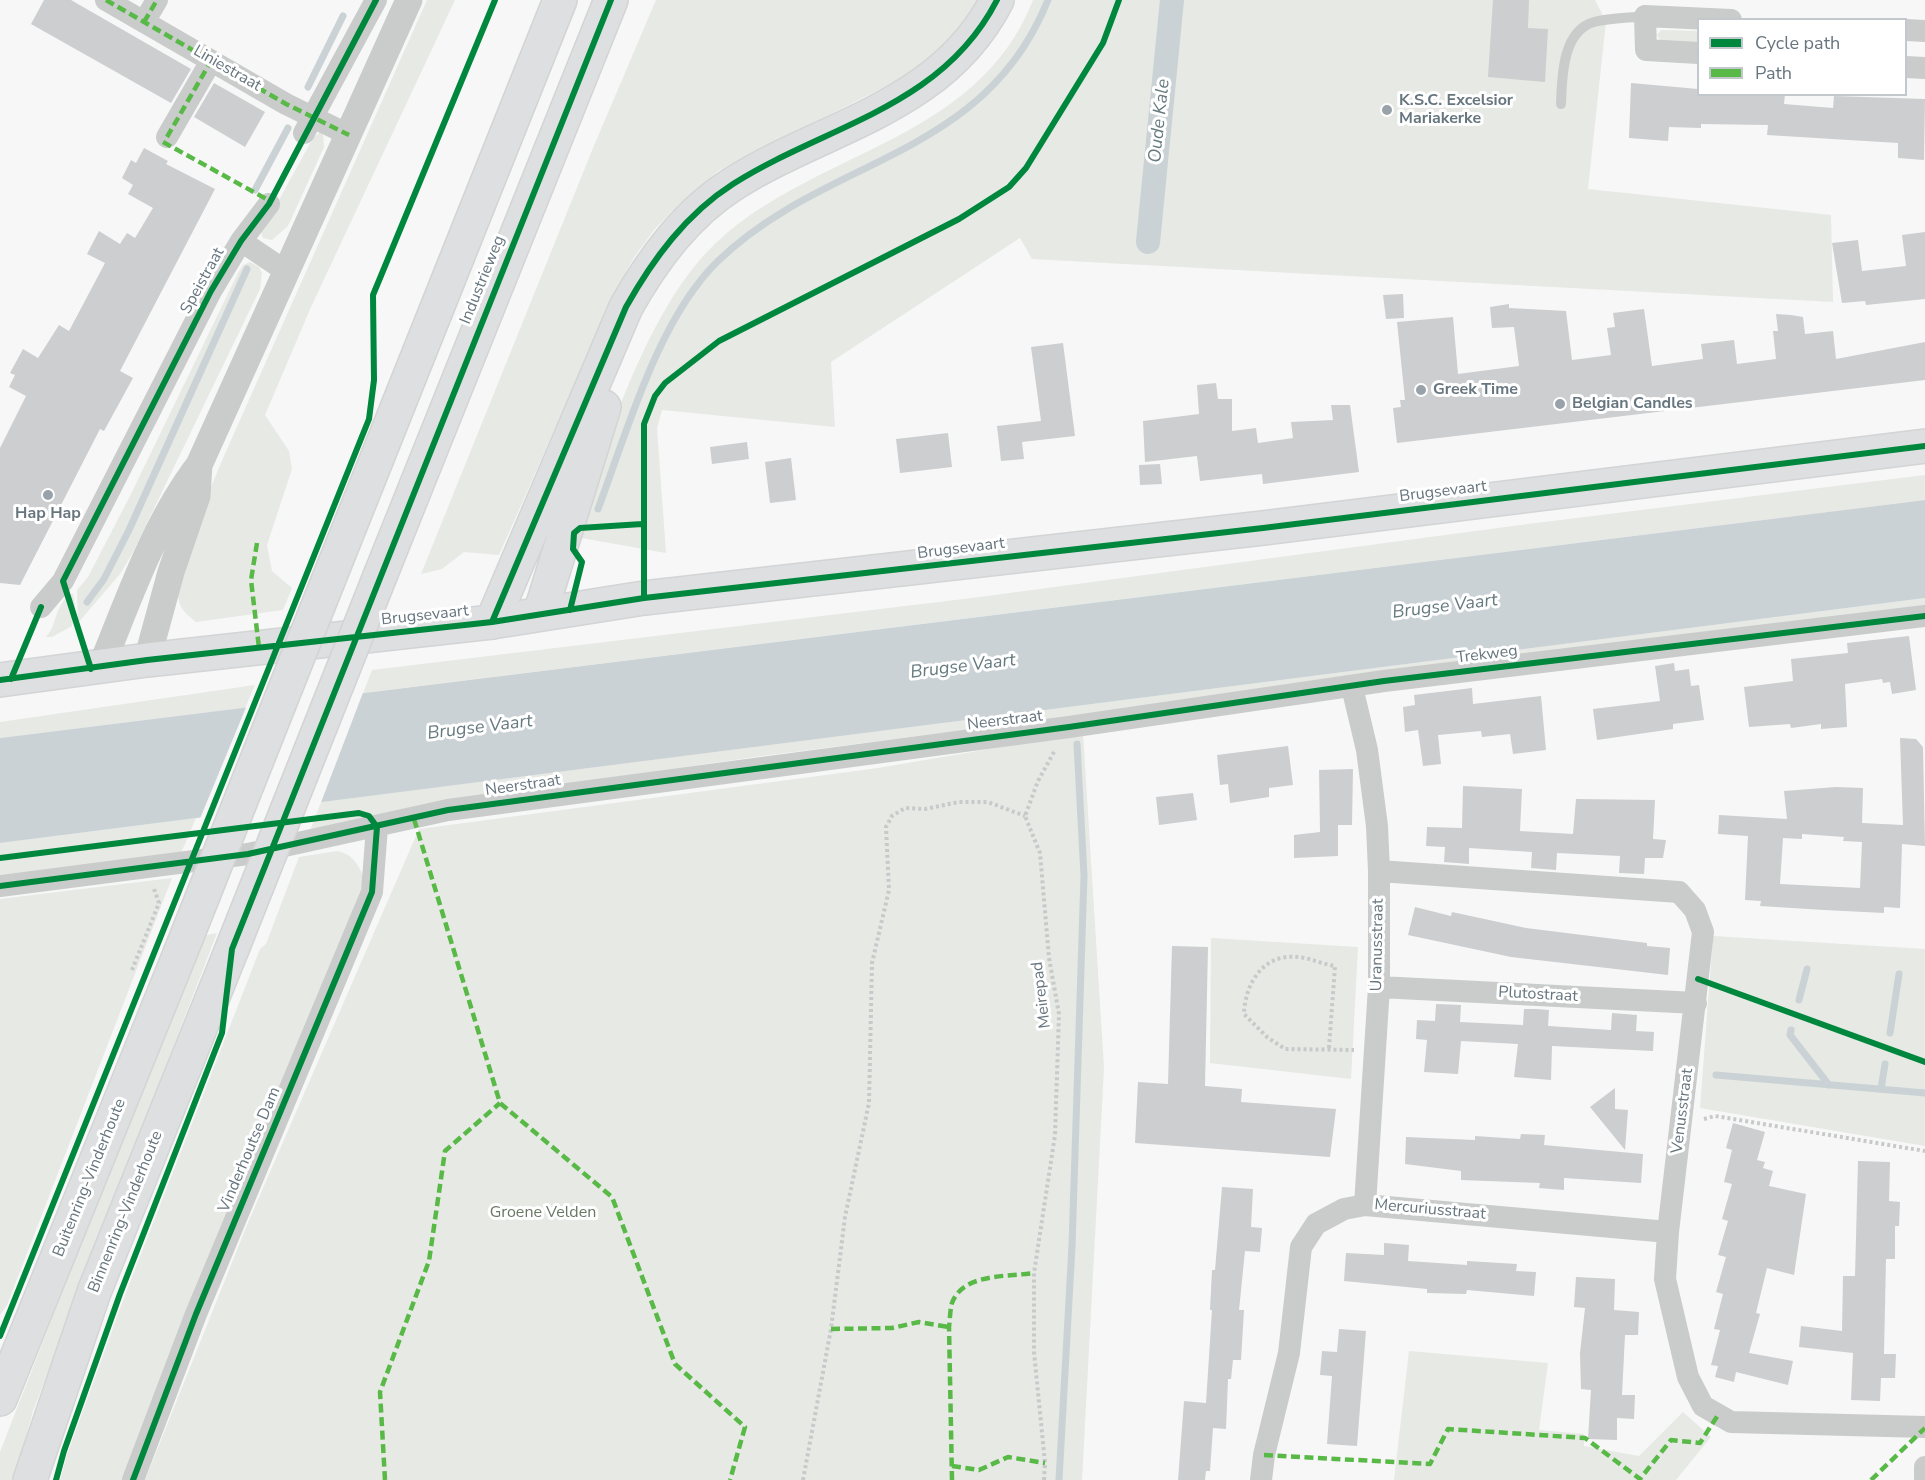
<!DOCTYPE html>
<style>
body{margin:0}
#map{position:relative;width:1925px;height:1480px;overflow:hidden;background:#f7f7f7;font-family:"Nunito Sans",sans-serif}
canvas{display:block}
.legend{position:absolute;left:1697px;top:18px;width:210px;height:78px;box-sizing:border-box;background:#fff;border:2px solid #c2c8cb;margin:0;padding:8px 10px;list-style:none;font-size:18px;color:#66757e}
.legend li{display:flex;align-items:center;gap:12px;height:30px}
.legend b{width:30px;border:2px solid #c2c8cb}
</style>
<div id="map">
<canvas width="1925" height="1480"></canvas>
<ul class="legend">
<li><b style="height:8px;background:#00873e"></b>Cycle path</li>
<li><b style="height:8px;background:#58b947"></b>Path</li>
</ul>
</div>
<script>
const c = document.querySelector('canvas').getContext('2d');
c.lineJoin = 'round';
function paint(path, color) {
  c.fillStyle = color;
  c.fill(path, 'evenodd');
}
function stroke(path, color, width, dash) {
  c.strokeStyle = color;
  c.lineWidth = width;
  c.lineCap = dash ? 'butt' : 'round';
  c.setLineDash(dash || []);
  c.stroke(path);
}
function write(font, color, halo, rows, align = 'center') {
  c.font = font + ' "Nunito Sans",sans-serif';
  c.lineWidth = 6;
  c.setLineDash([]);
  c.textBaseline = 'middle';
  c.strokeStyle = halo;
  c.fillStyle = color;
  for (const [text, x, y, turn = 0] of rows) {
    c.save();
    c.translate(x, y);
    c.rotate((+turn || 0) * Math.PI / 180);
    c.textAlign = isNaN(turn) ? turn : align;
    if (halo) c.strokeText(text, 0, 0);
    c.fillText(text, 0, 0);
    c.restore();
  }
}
const green = new Path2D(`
 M427 0H455L311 307 265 415 289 451 292 469 267 545 272 571 292 588 283 610 196 622C189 616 181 611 179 601 173 572 212 485 224 456Z
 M656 0H983L942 51 908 75 718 171 672 211 654 230 633 259 614 295 499 555 464 552 442 569 421 574 593 148Z
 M1033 0H1595L1606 21 1588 189 1831 215 1833 302 1032 259 1020 238 831 362 835 427 662 410 657 428 666 553 576 537C601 451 645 318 706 253 803 150 976 147 1033 0Z
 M1661 30 1698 31V46L1662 43 1657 35Z
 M320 132 323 133 324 147 288 226 272 240 263 238 261 233 313 138Z
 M250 262 259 267 262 273 260 289 132 554 120 574 78 623 77 590 88 577 131 494 238 273 243 265Z
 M1925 475V500L363 693 372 670 972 598 1528 524Z
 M70 594H73L75 606 72 626 52 637H46C59 622 52 611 70 594Z
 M1925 598V607L762 756 537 788 309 833 321 802Z
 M255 685 245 708 0 738V722Z
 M1083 733 1104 1068 1082 1480H145L247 1225 419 829 878 768Z
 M196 818 181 853 0 875V843Z
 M337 851C355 855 358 865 365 880L124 1480H60L68 1452 125 1295 260 949 266 944 299 857Z
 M172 878 7 1305 0 1315V899Z
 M217 933 33 1411 14 1480H0V1452L201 936Z
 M1713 936 1925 949V1146L1700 1108Z
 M1211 938 1358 947 1351 1079 1210 1063Z
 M1409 1351 1548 1363 1539 1430 1584 1434V1446L1639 1456 1683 1412 1711 1437 1676 1480H1394Z`);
const water = new Path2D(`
 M1925 500V598L0 843V738Z`);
const pier = new Path2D(`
 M364 690 320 805 199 821 247 705Z`);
const stream = new Path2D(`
 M308 87 343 16
 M255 190 288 128
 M598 509C627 432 658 319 718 261 826 156 984 160 1048 0
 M87 602 104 579 129 530 247 269
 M1799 1000 1807 969
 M1791 1030 1790 1035 1829 1085
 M1890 1033 1899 974
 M1716 1075 1925 1093
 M1881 1089 1885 1064
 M1059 1480 1072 1246 1084 876 1077 744`);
const canal = new Path2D(`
 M1148 242 1172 0`);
const building = new Path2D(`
 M44 0H71L191 69 171 103 31 24Z
 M1493 0H1529L1528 28 1548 29 1545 82 1488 77Z
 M214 83 265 112 245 147 194 117Z
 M1631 83 1698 89V94H1785L1784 104 1833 108 1834 96 1925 99 1924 160 1898 158V143L1767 135 1768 125 1701 124V128L1669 127 1668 141 1629 138Z
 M144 148 168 161 166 164 215 189 120 371 133 378 104 431 100 429 20 585 0 583V448L26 396 9 387 15 375 10 373 23 349 38 358 59 325 69 331 105 263 87 254 99 231 120 244 127 233 135 238 153 208 128 194 133 185 122 178 131 160 136 163Z
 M1925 232V299L1866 305 1865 301 1842 303 1832 243 1858 240 1862 271 1906 266 1902 235Z
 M1403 294 1404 318 1386 319 1383 295Z
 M1509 304V308L1566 311 1572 360 1611 355 1607 328 1615 327 1613 313 1644 309 1652 366 1703 359 1701 344 1734 340 1737 364 1776 359 1773 331H1778L1776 314 1791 315 1803 317 1805 334 1833 331 1836 359 1925 342V380L1397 443 1393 408 1401 407 1400 400H1405L1397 322 1453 317 1458 374 1519 366 1514 327 1492 328 1490 307Z
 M1063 343 1075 436 1022 442 1024 459 1001 461 997 426 1041 421 1031 347Z
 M1216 383 1218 399H1232V431L1256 428 1258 443 1293 438 1291 422 1333 420 1331 405H1350L1359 472 1263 484 1262 474 1200 481 1197 456 1145 462 1143 421 1199 414 1197 385Z
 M948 433 952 467 900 473 896 439Z
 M747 442 749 459 712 464 710 447Z
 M791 458 796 500 770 503 765 462Z
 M1160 464 1162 484 1140 485 1139 465Z
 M1909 636 1916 690 1892 694 1890 682 1883 683 1882 679 1845 684 1847 727 1821 729V724L1791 728 1790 724 1749 727 1744 687 1793 681 1791 659 1848 653 1847 643Z
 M1674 663 1675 671 1689 669 1691 686 1699 685 1704 720 1673 724V729L1597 740 1593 709 1660 701 1655 666Z
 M1472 688 1473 704 1541 696 1546 750 1513 754 1510 734 1482 737 1481 731 1438 735 1441 764 1423 766 1418 730 1405 732 1403 707 1415 705 1414 695Z
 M1900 738 1916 739 1923 747 1925 846 1902 844 1900 908 1884 907V913L1824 910 1760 906 1761 901 1745 900 1748 836 1718 834 1719 815 1787 819 1784 791 1836 787 1863 788 1862 823 1903 825ZM1802 834 1844 837 1843 841 1862 842 1860 888 1780 884 1783 838 1802 839Z
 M1288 746 1293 785 1269 788V797L1230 803 1228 784 1220 785 1217 755Z
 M1353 769 1352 825H1338V856L1294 858V835L1320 832 1319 770Z
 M1463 786 1522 789 1520 831 1573 834 1576 799 1655 800 1653 839 1666 840 1663 858H1645L1644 874 1619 873 1620 856 1557 853 1556 870 1544 869 1531 868 1532 852 1469 848V864L1444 862 1445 847 1426 846 1427 827 1462 828Z
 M1193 793 1197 820 1159 825 1156 797Z
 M1415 907 1451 916 1452 912 1526 928 1647 943V946L1670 948 1668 975 1511 957 1408 935Z
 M1172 946 1208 947 1205 1086 1242 1089 1241 1102 1336 1109 1330 1157 1135 1143 1138 1082 1168 1084Z
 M1436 1004 1461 1005 1460 1022 1523 1025 1524 1009H1536L1549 1010 1548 1026 1611 1030 1612 1013 1637 1015 1636 1031 1654 1032 1653 1051 1552 1046 1551 1080 1514 1077 1518 1044 1461 1041 1458 1074 1424 1072 1427 1040 1416 1039 1417 1020 1435 1021Z
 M1615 1088V1109L1628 1110 1625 1150 1590 1107Z
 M1733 1123 1765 1132 1757 1160 1765 1162 1763 1168 1773 1171 1769 1186 1806 1194 1794 1275 1767 1268 1756 1313 1760 1314 1749 1353 1793 1361 1788 1385 1736 1372 1734 1382 1715 1377 1718 1366 1711 1365 1720 1330 1714 1329 1723 1294 1716 1292 1726 1257 1718 1255 1728 1221 1722 1219 1732 1184 1724 1182 1732 1150 1726 1148Z
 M1521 1134 1545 1135 1544 1145 1643 1154 1641 1183 1564 1178V1190L1539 1188 1540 1183 1461 1180V1171L1405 1164 1406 1137 1475 1140V1136L1520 1139Z
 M1858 1161 1890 1162 1889 1201 1900 1202 1899 1226H1895V1259H1886L1884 1354H1896L1895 1378H1881L1880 1401 1851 1400 1853 1353 1799 1347 1801 1326 1842 1331 1843 1276H1855Z
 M1222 1187 1253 1189 1251 1227 1262 1228 1260 1252 1245 1251 1239 1310H1244L1241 1360H1233L1231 1379H1228L1226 1429 1213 1428 1210 1471H1206L1205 1480H1178L1184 1401 1206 1403 1212 1310H1210L1212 1270H1215Z
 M1384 1243 1409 1245 1408 1261 1467 1265V1261L1517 1264 1516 1271 1536 1272 1534 1296 1467 1290 1466 1294 1427 1293V1289L1344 1281 1346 1253 1384 1255Z
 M1576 1277 1615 1279 1614 1310 1639 1312 1638 1335H1625L1622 1395H1635L1634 1419 1617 1418V1440L1588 1439 1591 1390 1581 1389 1580 1353 1585 1308 1574 1307Z
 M1339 1329 1366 1331 1357 1446 1327 1444 1332 1376 1320 1375 1322 1351 1337 1352Z`);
const path = new Path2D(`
 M132 970 159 903 154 889
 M1329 1048 1335 966C1322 964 1310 958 1298 957 1263 953 1245 984 1244 1014L1267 1037 1285 1049 1354 1050
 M1704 1119 1715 1116 1925 1151
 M803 1480 831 1329 845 1217 869 1103 872 963 889 890 886 827 892 816 905 808 925 809 959 802H988L1025 816
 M1044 1480 1045 1463 1034 1352V1273L1055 1135 1059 1014 1049 958 1040 853 1025 816 1038 781 1055 750`);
const service = new Path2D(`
 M1561 104C1562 78 1562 31 1594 22 1610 18 1629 18 1645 16`);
const minor = new Path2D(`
 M106 0 286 104 349 135
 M144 22 157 0
 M1906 30 1925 31
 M1698 53 1646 50 1645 16 1731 20
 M1906 67 1925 68
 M304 133 376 0
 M167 137 211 61
 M241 241 287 272
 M41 607 63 581 211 291 241 241 269 204
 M1352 687 1367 750 1377 826 1379 871V987L1365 1205
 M1379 871 1679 892 1695 910 1703 932 1668 1232 1665 1279 1688 1377 1703 1406 1731 1422 1925 1427
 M0 886 248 854 448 810 1069 727 1384 681 1925 616
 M1379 987 1696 1003
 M133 1480 196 1314 372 892 377 827
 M1261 1480 1264 1455 1289 1353 1301 1247 1316 1224 1344 1209 1365 1205 1668 1232
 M1925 1480V1467`);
const tertiary = new Path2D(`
 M147 660 171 572 197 496 199 465
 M101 667C129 599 154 524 199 465L409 0`);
const primary = new Path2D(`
 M0 680 147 660 492 622 644 598 1263 528 1925 446`);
const trunk = new Path2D(`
 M382 571 611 0
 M328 581 560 0
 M540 614 604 407
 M492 622 626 307C653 259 686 214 733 184 826 125 942 108 997 0
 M0 1399 179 956
 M30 1480 94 1292 232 949`);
const trunkBridge = new Path2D(`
 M232 949 382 571
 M179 956 328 581`);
const quiet = new Path2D(`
 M106 0 286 104 349 135
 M144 22 157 0
 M167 137 211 61
 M163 142 270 201
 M257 543 251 580 259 648
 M414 819 500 1103 612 1197 675 1364 745 1427 730 1480
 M831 1329 892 1328 919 1322 949 1327
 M1264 1455 1430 1464 1448 1429 1585 1438 1640 1479 1671 1440 1700 1443 1718 1415
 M952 1466 979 1470 1008 1457 1045 1463
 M385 1480 380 1392 429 1261 445 1151 500 1103
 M952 1480 949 1327C950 1319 950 1310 952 1303 963 1273 1007 1277 1034 1273
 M1871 1480 1925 1428`);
const cycleway = new Path2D(`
 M644 598V424L655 396 665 383 719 341 959 219 1009 187 1026 168 1103 43 1119 0
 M570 610 582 562 573 549 574 533 580 528 642 524
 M492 622 626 307C653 259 686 214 733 184 826 125 942 108 997 0
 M91 669 63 581 211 291 241 241 269 204 376 0
 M11 679 41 607
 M0 680 147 660 492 622 644 598 1263 528 1925 446
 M0 858 359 813 369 816 377 827
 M0 886 248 854 448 810 1069 727 1384 681 1925 616
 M1698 979 1925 1062
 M0 1336 369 419 374 380 373 295 495 0
 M56 1480 64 1451 120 1294 222 1033 232 949 611 0
 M133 1480 196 1314 372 892 377 827`);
const markers = [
 [1387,110,6,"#99a2a8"],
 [1421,390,6,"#99a2a8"],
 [1560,404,6,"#99a2a8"],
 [48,495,6,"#99a2a8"]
];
const streetNames = [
 ["Liniestraat",227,69,30],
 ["Industrieweg",483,280,-68],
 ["Speistraat",203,281,-61],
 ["Brugsevaart",1443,492,-7],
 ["Brugsevaart",961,549,-7],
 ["Brugsevaart",425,616,-6],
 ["Trekweg",1487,655,-7],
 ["Neerstraat",1005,721,-7],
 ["Neerstraat",523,786,-8],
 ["Uranusstraat",1378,945,-89],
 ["Meirepad",1042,995,-97],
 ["Plutostraat",1538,995,3],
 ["Venusstraat",1683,1111,-83],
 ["Vinderhoutse Dam",250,1150,-67],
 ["Buitenring-Vinderhoute",90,1178,-68],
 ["Mercuriusstraat",1430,1210,5],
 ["Binnenring-Vinderhoute",126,1212,-68]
];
const poiNames = [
 ["K.S.C. Excelsior",1399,101],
 ["Mariakerke",1399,119],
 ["Greek Time",1433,390],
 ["Belgian Candles",1572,404],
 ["Hap Hap",48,514,"center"]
];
const parkNames = [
 ["Groene Velden",543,1213]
];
const waterNames = [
 ["Oude Kale",1160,121,-84],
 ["Brugse Vaart",1445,607,-7],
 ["Brugse Vaart",963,667,-7],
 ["Brugse Vaart",480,728,-7]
];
paint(green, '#e6e9e4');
paint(water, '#cad2d5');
paint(pier, '#f7f7f7');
stroke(stream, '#cad2d5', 7);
stroke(canal, '#cad2d5', 24);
paint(building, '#cccecf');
stroke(primary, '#d3d4d5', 36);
stroke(trunk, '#d3d4d4', 36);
stroke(path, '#c8c9ca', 4, [3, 3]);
stroke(service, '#cacccc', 10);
stroke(minor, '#cacccc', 22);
stroke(tertiary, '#cacccc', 27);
stroke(primary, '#dedfe0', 33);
stroke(trunk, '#dedfe0', 33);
stroke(trunkBridge, '#d3d4d4', 36, []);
stroke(trunkBridge, '#dedfe0', 33);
stroke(quiet, '#58b947', 4.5, [9, 4.5]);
stroke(cycleway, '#00873e', 6);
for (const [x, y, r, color] of markers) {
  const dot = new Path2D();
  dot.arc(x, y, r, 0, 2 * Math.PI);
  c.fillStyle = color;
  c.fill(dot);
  stroke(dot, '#fff', 2);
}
write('16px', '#66757e', '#fff', streetNames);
write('bold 16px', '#66757e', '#fff', poiNames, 'left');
write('16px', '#687764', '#fff', parkNames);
write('italic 18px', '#667a7f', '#fff', waterNames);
</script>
